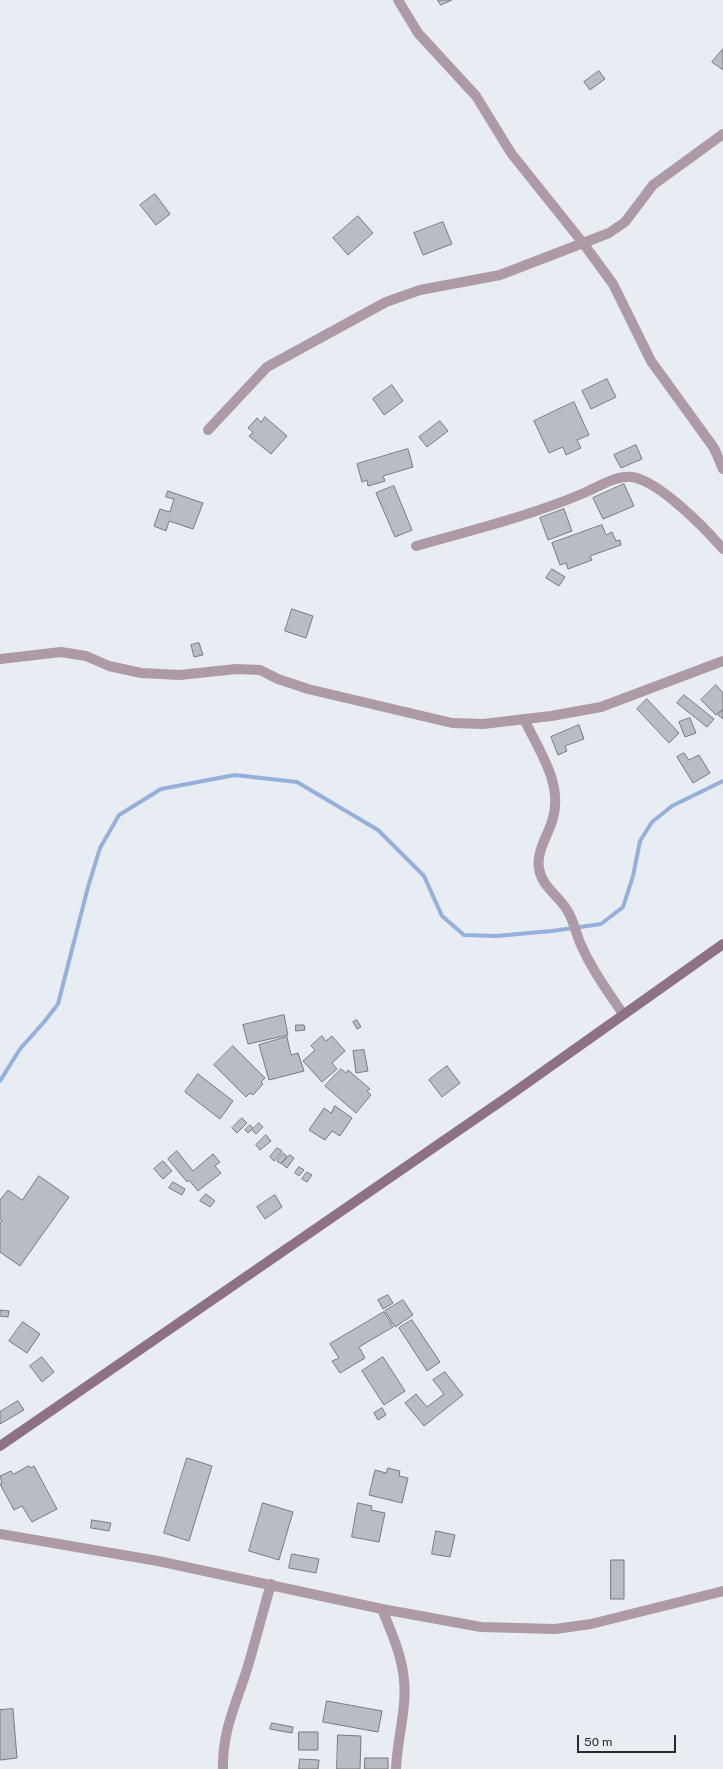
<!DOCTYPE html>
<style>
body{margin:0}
#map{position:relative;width:723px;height:1769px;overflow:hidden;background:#e8ecf3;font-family:"Public Sans",sans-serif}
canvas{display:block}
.scale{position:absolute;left:577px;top:1735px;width:99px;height:18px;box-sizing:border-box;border:2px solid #282a2c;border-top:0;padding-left:5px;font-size:12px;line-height:14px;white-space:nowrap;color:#282a2c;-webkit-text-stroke:3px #e8ecf3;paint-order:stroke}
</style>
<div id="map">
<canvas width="723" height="1769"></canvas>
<div class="scale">50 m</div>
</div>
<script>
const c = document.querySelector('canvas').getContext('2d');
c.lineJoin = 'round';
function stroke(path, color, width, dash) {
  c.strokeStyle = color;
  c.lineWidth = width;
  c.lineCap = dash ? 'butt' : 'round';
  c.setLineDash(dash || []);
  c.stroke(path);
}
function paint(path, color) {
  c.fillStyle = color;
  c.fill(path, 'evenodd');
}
const stream = new Path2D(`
 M0 1081 20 1049 44 1022 58 1004 88 887 100 848 119 815 161 789 235 775 297 782 378 830 424 876 442 916 464 935 496 936 552 931 601 924 623 907 633 876 640 841 652 822 672 806 723 781`);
const building = new Path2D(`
 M438 0H452L441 5Z
 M723 49V70L712 62Z
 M599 71 605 79 590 90 584 82Z
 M155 194 170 214 156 225 140 205Z
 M358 216 373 233 348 255 333 238Z
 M443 222 452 244 423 255 414 233Z
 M607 379 616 397 591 409 582 391Z
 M392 385 403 401 384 415 373 399Z
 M574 402 589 435 577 440 581 448 566 455 563 447 549 453 534 421Z
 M265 417 287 436 271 454 249 436 253 432 248 428 257 418 261 422Z
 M440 421 448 431 427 447 419 437Z
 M636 445 642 459 621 468 614 455Z
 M408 449 413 467 383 476 385 481 368 486 367 480 362 482 357 464Z
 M624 484 634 506 603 519 593 498Z
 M394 486 412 530 395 537 376 493Z
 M168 491 203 503 193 529 169 521 166 531 154 526 160 509 170 512 174 499 166 497Z
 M564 509 572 531 548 540 540 518Z
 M602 525 606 535 612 532 616 541 620 540 621 545 590 556 592 560 568 569 566 563 560 565 552 543Z
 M552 569 565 577 559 586 546 578Z
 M292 609 313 616 306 638 285 631Z
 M199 643 203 655 194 657 191 645Z
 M716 685 723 693V709L716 715 701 700Z
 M684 695 714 719 707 727 677 703Z
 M647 699 679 733 669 743 637 709Z
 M723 710V719L718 715Z
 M690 718 696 733 685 737 679 722Z
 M579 725 584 739 565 746 567 751 558 755 551 737Z
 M684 753 689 760 699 755 710 773 693 783 677 757Z
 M284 1015 288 1035 248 1044 243 1025Z
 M357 1020 361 1027 357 1029 353 1022Z
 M296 1025H304L305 1030 296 1031Z
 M322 1036 326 1041 332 1036 345 1051 332 1063 337 1069 322 1082 303 1061 315 1050 311 1046Z
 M287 1037 291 1055 298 1053 304 1071 269 1080 259 1045Z
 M233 1046 265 1078 261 1082 263 1084 253 1095 250 1093 246 1097 214 1065Z
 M364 1050 368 1071 356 1073 353 1051Z
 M447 1066 460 1083 442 1097 429 1080Z
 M341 1069 346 1073 348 1070 370 1089 367 1091 371 1095 356 1113 325 1086Z
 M198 1074 233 1101 220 1119 185 1092Z
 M335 1106 352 1118 340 1136 332 1131 325 1140 309 1130 324 1108 331 1113Z
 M242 1118 247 1123 237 1133 232 1128Z
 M259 1123 263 1127 256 1134 252 1130Z
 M250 1125 253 1128 248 1133 245 1130Z
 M266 1135 271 1141 260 1150 256 1145Z
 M277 1148 282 1151 274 1161 270 1157Z
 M177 1151 193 1171 213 1154 220 1162 215 1166 221 1173 198 1191 189 1180 187 1182 168 1159Z
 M283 1153 287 1156 281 1164 277 1161Z
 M290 1155 294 1158 287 1168 282 1164Z
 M163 1161 172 1171 163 1179 154 1169Z
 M299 1167 304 1170 299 1176 295 1173Z
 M307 1172 312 1175 307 1182 302 1179Z
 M39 1176 69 1197 20 1266 0 1252V1223L2 1221 0 1219V1200L8 1190 22 1200Z
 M173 1182 185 1189 182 1195 169 1188Z
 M206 1194 215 1201 210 1207 200 1201Z
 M275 1195 282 1207 265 1219 257 1207Z
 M388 1295 393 1303 383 1309 378 1300Z
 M403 1300 413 1315 395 1327 385 1311Z
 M1 1310 9 1311 8 1317 0 1316Z
 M384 1312 393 1327 359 1347 365 1358 340 1373 332 1361 339 1358 330 1344Z
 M412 1320 440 1362 427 1371 399 1328Z
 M23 1322 40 1334 27 1353 9 1341Z
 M42 1357 54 1372 42 1382 30 1366Z
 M383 1357 405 1391 384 1405 362 1371Z
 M445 1372 463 1395 424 1426 405 1403 416 1394 427 1407 444 1394 433 1380Z
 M18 1401 24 1410 0 1424V1412Z
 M382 1408 386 1415 378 1420 374 1413Z
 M187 1458 212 1466 189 1541 164 1533Z
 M29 1466 30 1468 34 1466 57 1509 32 1522 22 1506 14 1510 0 1484 2 1483 0 1476 11 1471 13 1474Z
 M388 1468 400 1471 399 1476 408 1478 402 1503 369 1495 375 1470 386 1473Z
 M263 1503 293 1512 279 1560 249 1551Z
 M358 1503 372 1506 371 1510 385 1513 379 1542 352 1537Z
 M92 1520 111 1523 109 1531 91 1528Z
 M436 1531 455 1535 450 1557 432 1554Z
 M292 1554 319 1559 316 1573 289 1568Z
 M611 1560H624V1599H611Z
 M327 1701 382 1711 378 1732 323 1722Z
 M13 1709 17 1758 0 1760V1710Z
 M272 1723 293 1727 292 1733 270 1729Z
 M299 1732H318V1750H299Z
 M338 1735 361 1736 360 1769H337Z
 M365 1758H388V1769H365Z
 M300 1759 319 1760 318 1769H299Z`);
const minor = new Path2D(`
 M398 0 418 33 476 96 511 153 583 243 613 284 651 361 714 448 723 469
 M208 430 267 367 386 302 420 290 500 275 609 233 625 222 653 185 723 134
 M416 546C472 530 530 516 584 493 598 487 616 475 632 477 659 481 705 528 723 549
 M0 659 61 652 86 656 109 666 141 673 180 675 236 669 260 670 278 679 308 689 452 723 483 724 551 716 601 707 723 661
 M524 719C538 749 563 783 553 818 549 834 536 851 539 868 541 886 558 895 567 910 575 922 576 937 583 949 593 972 609 993 623 1014
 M0 1534 158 1561 382 1609 481 1627 555 1629 591 1624 723 1591
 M382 1609C391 1632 402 1655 404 1680 407 1709 397 1739 396 1769
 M223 1769C222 1730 237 1702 248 1666 256 1639 263 1611 271 1584`);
const secondary = new Path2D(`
 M0 1446 513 1093 723 944`);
stroke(stream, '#96b0dc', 4);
paint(building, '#b9bdc3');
stroke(building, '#777a80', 1);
stroke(minor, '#ae99a7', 10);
stroke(secondary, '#8f7185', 10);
</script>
